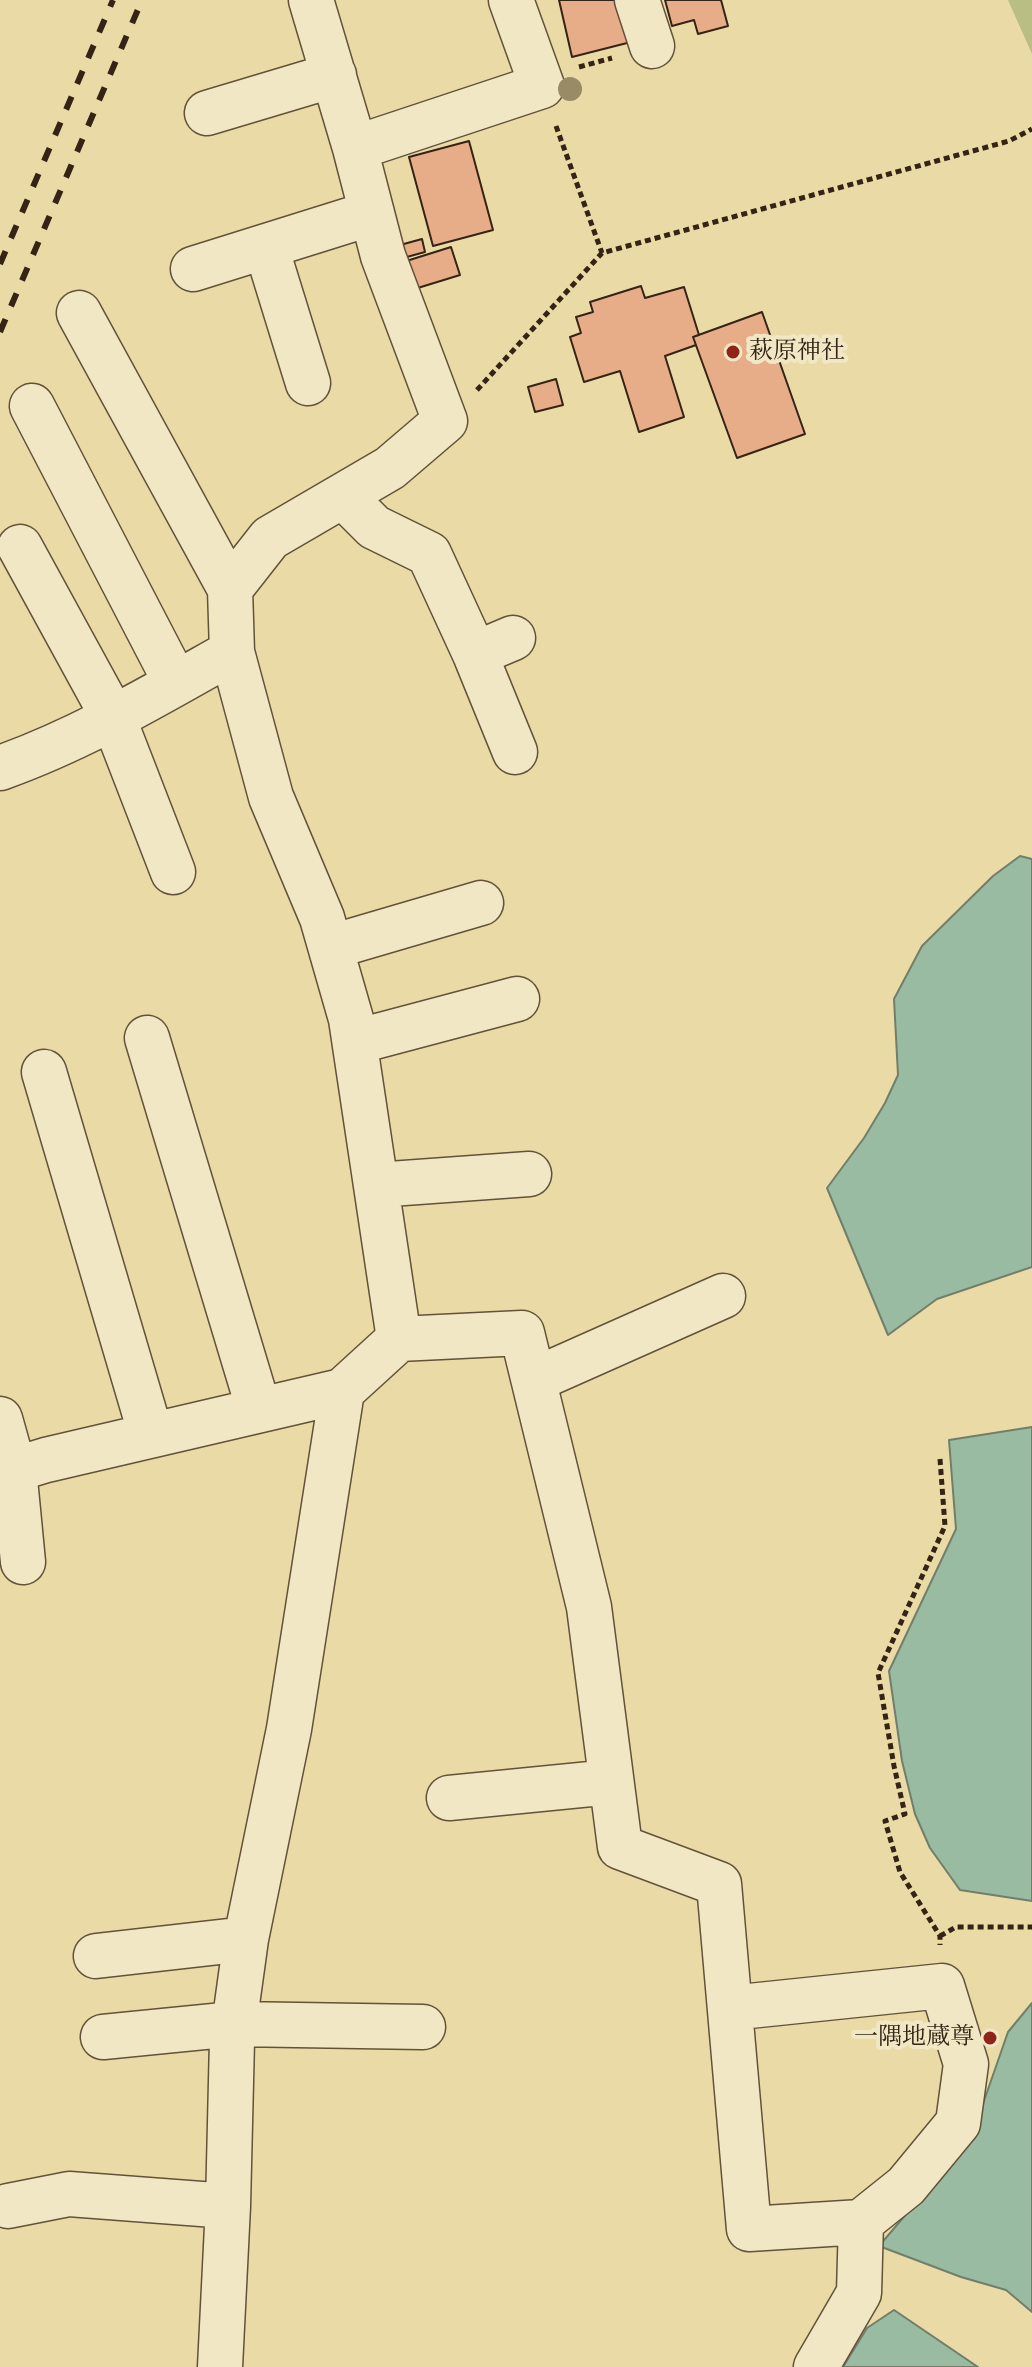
<!DOCTYPE html>
<meta charset="utf-8">
<style>
body{margin:0}
canvas{display:block;background:#e9daa6}
</style>
<canvas width="1032" height="2367"></canvas>
<script>
const c = document.querySelector('canvas').getContext('2d');
c.lineJoin = 'round';
function paint(path, color) {
  c.fillStyle = color;
  c.fill(path, 'evenodd');
}
function stroke(path, color, width, dash) {
  c.strokeStyle = color;
  c.lineWidth = width;
  c.lineCap = dash ? 'butt' : 'round';
  c.setLineDash(dash || []);
  c.stroke(path);
}
function write(font, color, halo, rows, align = 'center') {
  c.font = font + ' Alegreya,"Noto Serif JP",serif';
  c.lineWidth = 8;
  c.setLineDash([]);
  c.textBaseline = 'middle';
  c.strokeStyle = halo;
  c.fillStyle = color;
  for (const [text, x, y, turn = 0] of rows) {
    c.save();
    c.translate(x, y);
    c.rotate((+turn || 0) * Math.PI / 180);
    c.textAlign = isNaN(turn) ? turn : align;
    if (halo) c.strokeText(text, 0, 0);
    c.fillText(text, 0, 0);
    c.restore();
  }
}
const green = new Path2D(`
 M1008 0H1032V54Z`);
const water = new Path2D(`
 M1020 856 1032 859V1267L937 1299 888 1335 827 1188 864 1138 885 1103 898 1075 894 999 922 946 993 876Z
 M1032 1427V1901L960 1890 930 1848 915 1814 902 1761 889 1671 956 1529 949 1440Z
 M1032 2003V2312L1006 2290 961 2277 879 2246 971 2138 1008 2032Z
 M894 2310 978 2367H843L867 2328Z`);
const building = new Path2D(`
 M559 0H624L635 41 572 57Z
 M665 0H721L728 26 698 34 694 20 672 26Z
 M469 141 493 230 433 246 409 157Z
 M422 239 425 252 403 258 400 245Z
 M451 247 460 275 408 291 400 263Z
 M641 286 645 298 684 287 699 335 693 337 696 345 665 356 684 417 639 432 620 371 584 382 570 337 581 333 576 317 593 312 590 302Z
 M762 312 805 434 737 458 693 337Z
 M556 379 563 405 535 412 528 387Z`);
const path = new Path2D(`
 M579 67 612 58
 M556 126 602 253
 M477 390 602 253 1009 141 1032 129
 M940 1459 945 1526 878 1673 894 1766 905 1814 885 1821 900 1872 940 1936V1945
 M940 1936 956 1927H1032`);
const minor = new Path2D(`
 M637 0 652 46
 M207 113 334 75
 M355 148 542 86 511 0
 M266 247 308 383
 M193 269 372 213
 M79 313 230 589
 M32 406 176 683
 M343 496 374 527 429 554 475 654 515 752
 M20 547 113 717 173 872
 M475 654 513 638
 M0 768C82 739 157 694 232 652
 M331 947 481 903
 M147 1038 259 1410
 M355 1042 517 999
 M44 1072 151 1435
 M376 1185 529 1174
 M399 1339 522 1333 589 1607 620 1847 719 1884 749 2229 861 2222 859 2293 816 2367
 M534 1380 723 1296
 M0 1419 14 1469 23 1562
 M0 1474 46 1460 342 1391
 M449 1798 611 1782
 M96 1956 246 1939
 M730 2008 942 1986 966 2064 958 2123 906 2186 861 2222
 M103 2037 234 2024 423 2027
 M8 2206 69 2194 228 2206
 M220 2367 228 2206 232 2040 246 1939 289 1729 342 1391 399 1339 351 1019 322 918 271 797 232 652 230 589 270 538 390 468 445 421 383 256 355 148 311 0`);
const rail = new Path2D(`
 M0 264 113 0
 M0 332 142 0`);
const trees = [
 [570,89]
];
const markers = [
 [733,352,8,"#8f2418"],
 [990,2038,8,"#8f2418"]
];
const poiNames = [
 ["萩原神社",749,352],
 ["一隅地蔵尊",974,2038,"right"]
];
paint(green, '#b9be84');
paint(water, '#99bba2');
stroke(water, '#717f6a', 2);
paint(building, '#e7ad88');
stroke(building, '#352416', 2);
stroke(minor, '#62523a', 47);
stroke(path, '#352416', 5, [6, 4]);
stroke(minor, '#f1e7c5', 44);
stroke(rail, '#352416', 6, [14, 14]);
c.fillStyle = '#988b66';
for (const [x, y] of trees) {
  c.beginPath();
  c.arc(x, y, 12, 0, 2 * Math.PI);
  c.fill();
}
for (const [x, y, r, color] of markers) {
  const dot = new Path2D();
  dot.arc(x, y, r, 0, 2 * Math.PI);
  c.fillStyle = color;
  c.fill(dot);
  stroke(dot, '#f1e7c5', 3);
}
write('24px', '#352416', '#f1e7c5', poiNames, 'left');
</script>
